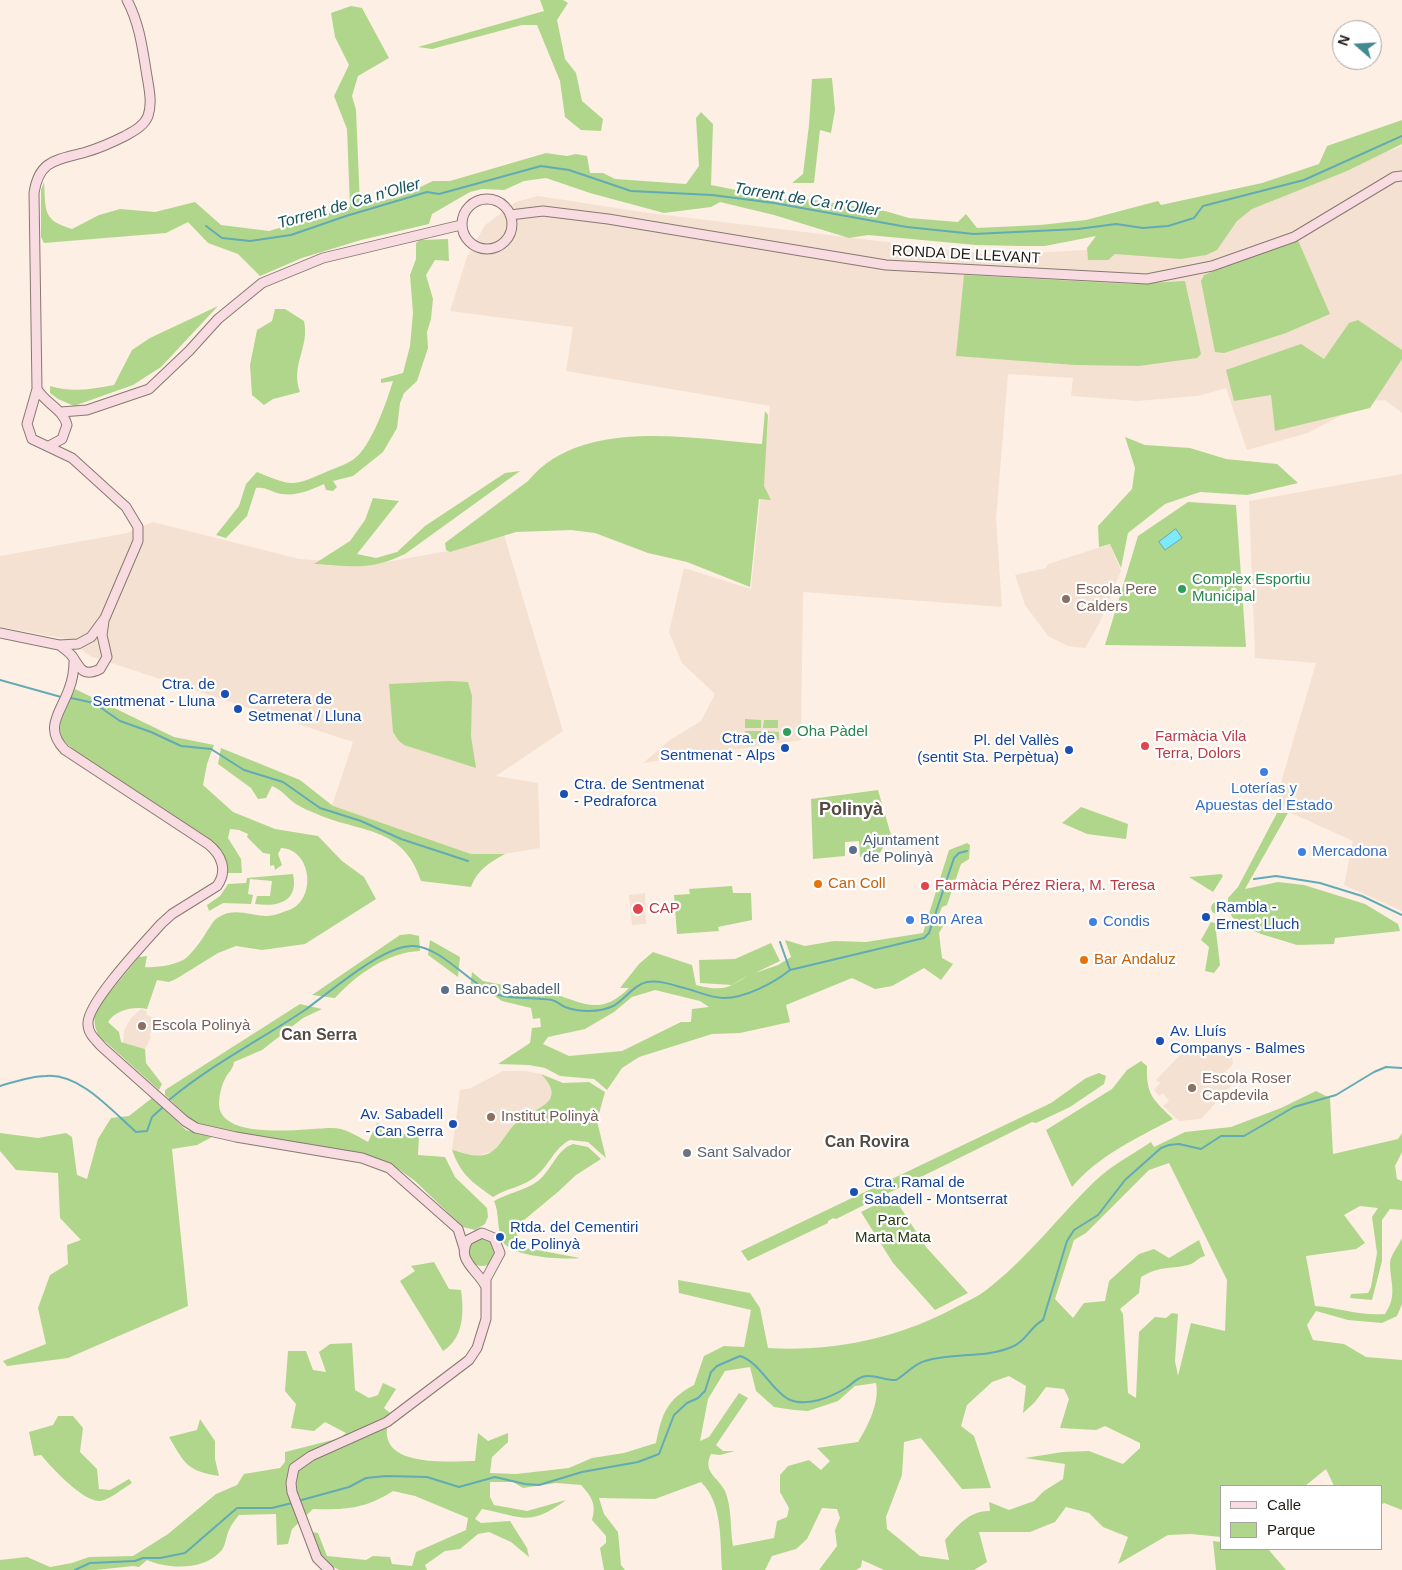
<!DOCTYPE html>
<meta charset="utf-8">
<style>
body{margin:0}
#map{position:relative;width:1402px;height:1570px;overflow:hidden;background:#fdefe4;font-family:Arial,sans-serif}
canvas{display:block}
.legend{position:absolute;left:1220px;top:1485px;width:162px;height:65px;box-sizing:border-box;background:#fff;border:1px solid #a6a4a2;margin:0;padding:6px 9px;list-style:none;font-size:15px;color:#201b17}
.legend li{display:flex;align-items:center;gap:10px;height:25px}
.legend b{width:25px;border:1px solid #a6a4a2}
.north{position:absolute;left:1332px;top:20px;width:50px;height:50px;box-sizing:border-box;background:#fff;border:1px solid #a6a4a2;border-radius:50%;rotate:289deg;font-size:14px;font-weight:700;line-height:20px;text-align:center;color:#201b17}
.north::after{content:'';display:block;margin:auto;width:18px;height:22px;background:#428991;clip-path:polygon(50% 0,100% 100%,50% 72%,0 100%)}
</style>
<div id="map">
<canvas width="1402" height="1570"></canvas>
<ul class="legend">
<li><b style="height:6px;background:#f8dce2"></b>Calle</li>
<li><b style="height:14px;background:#b0d68b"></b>Parque</li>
</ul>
<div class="north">N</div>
</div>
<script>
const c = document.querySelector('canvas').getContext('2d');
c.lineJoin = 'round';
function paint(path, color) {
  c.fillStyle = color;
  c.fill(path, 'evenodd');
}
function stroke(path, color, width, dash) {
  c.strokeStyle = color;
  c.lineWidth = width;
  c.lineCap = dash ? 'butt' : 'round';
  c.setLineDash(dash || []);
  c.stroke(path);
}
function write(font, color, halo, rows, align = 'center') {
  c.font = font + ' Arial,sans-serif';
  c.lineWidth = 4.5;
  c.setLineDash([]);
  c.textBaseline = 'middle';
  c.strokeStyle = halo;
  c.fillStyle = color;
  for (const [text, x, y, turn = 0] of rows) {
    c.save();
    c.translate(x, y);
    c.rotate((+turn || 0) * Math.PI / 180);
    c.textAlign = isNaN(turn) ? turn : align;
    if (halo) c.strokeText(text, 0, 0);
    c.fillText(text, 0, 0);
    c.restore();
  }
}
const built = new Path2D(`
 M1402 146V413L1385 400 1368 401 1308 433 1247 450 1226 388 1198 396 1137 401 1071 396 1073 378 1008 374 996 519 1002 607 803 592 801 740 643 763 670 740 701 721 715 694 682 663 669 632 684 568 751 589 770 406 566 371 573 327 450 311 467 257 485 225 516 202 538 196 649 213 993 255 1085 250 1239 214 1349 166Z
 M1402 474V911L1344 885 1353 841 1289 812 1277 796 1316 663 1255 658 1249 501Z
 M153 522 299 559 375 564 448 551 504 535 563 731 496 776 538 783 540 848 492 856 471 854 332 806 353 742 90 656 67 639 0 627V556L127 533Z
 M1110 544 1121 571 1099 624 1085 648 1068 646 1048 636 1025 605 1015 575 1046 568 1048 564Z
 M645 893 646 924 632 925 629 895Z
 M141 1009 147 1011 146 1015 162 1020 149 1034 151 1037 145 1049 123 1043 124 1031 131 1018Z
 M1200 1052 1232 1057 1233 1064 1224 1073 1229 1078 1227 1080 1231 1086 1201 1119 1179 1121 1163 1106 1169 1101 1163 1093 1159 1096 1154 1090 1160 1083 1156 1080 1182 1053Z
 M503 1071H525L541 1074 550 1083 552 1096 546 1104 535 1113 517 1122 492 1152 477 1156 452 1150 460 1090 471 1088Z`);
const green = new Path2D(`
 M540 0H563L568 3 557 20 565 59 576 73 582 101 603 119 601 131 581 130 565 117 560 81 537 25H522L432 49 418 47 544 11Z
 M351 6 362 8 389 58 358 76 352 96 356 110 360 205 399 197 433 181H450L546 153 567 156 576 154 587 156 590 173H603L615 179 686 184 699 166 696 118 701 112 713 124 711 185 781 199H807L885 211 909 218 958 222 966 214 977 228 1040 225 1086 220 1158 201 1161 205 1262 183 1319 164 1327 146 1402 120V144L1347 171 1252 209 1237 221 1217 250 1206 255 1181 259 1115 254 1108 260H1088L1087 248 1096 236 1045 246H1020L976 245 868 235 849 238 774 215 720 202 711 207 664 213 590 193 546 178 524 181 504 190 482 189 470 192 432 214 429 224 361 240 302 258 260 276 238 254 208 243 188 222 166 233 44 243 41 237V190L44 182C46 211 42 220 72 229L99 215 120 209 155 212 195 202 221 225 269 231 350 207 347 129 334 96 349 65 335 37 331 13Z
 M832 78 835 110 831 133 820 130 814 183H792L803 174 809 125 812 79Z
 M1297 238 1330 314 1286 333 1224 353 1215 352 1201 281 1204 275Z
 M448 239 449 261 435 260 426 275 433 299 431 319 427 332 428 348 417 381 404 393 400 403 397 428 383 452 353 476 333 481 337 487 333 491 326 490 324 484C311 490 297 496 282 494 273 493 265 486 256 488L247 516 226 538 216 535 239 506 246 484 257 472C291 486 292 487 326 472 334 468 346 465 354 459 371 447 387 401 393 381L381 383V379L403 373 410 346 413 313 410 275 416 259V243L420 240Z
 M964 275 1131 284 1185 281 1201 354 1197 358 1139 366 1075 365 956 356Z
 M218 306 161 367 133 385 74 406 58 399 50 393V386C73 393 92 389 114 385L132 350 150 338Z
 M275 309H285L304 321C310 347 290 365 300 392L273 399 264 405 252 395 250 365 257 330 272 321Z
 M1358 320 1402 350V359L1370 408 1275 431 1271 395 1234 401 1226 370 1301 344 1324 359 1349 323Z
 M765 411 768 415 764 486 771 500 759 499 750 587 687 562 648 553 595 533 571 530 516 532 450 552 446 550 445 543 528 481C580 417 690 438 762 444Z
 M1125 437 1145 445 1190 448 1226 459 1277 464 1298 483 1247 495 1200 492 1165 504 1128 533 1121 568 1110 544 1099 547 1098 526 1132 489 1135 468Z
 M520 471 405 554C370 571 352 566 314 564L350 541 365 520 373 498 399 501 357 554 376 558 397 552 425 526 505 473Z
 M1188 502 1236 505 1246 647 1105 645 1138 536Z
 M449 681 468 682 472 696 471 736 476 768 404 745 398 740 393 732 389 684Z
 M75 689 174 737 214 745 207 764 203 785 233 812 275 829 318 836 342 861 364 877 376 899 305 944 262 950 236 946 218 953 176 979 169 982 157 980 147 1009C134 1006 115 1010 108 1022L119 1032 121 1042 145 1049 146 1063 162 1084 159 1090 98 1035 95 1026 94 1017 100 1004 139 957 147 956 145 967C156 968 177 965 186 958 193 952 202 940 207 931 211 926 213 920 219 917 234 907 251 916 267 916 274 916 283 912 289 910 317 900 312 849 281 848L278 854 282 865 275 870 274 865 270 866V854L263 853 247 837 248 834 239 830 230 829 228 838 241 859 242 873H228L221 850 213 842C189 827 66 754 61 735 57 720 68 702 75 689Z
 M745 719 761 720V728H745Z
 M764 720H778V728H763Z
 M745 731H761V739H745Z
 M764 731 779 732V740L763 739Z
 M221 748 300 780 333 806 471 854H505C490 862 477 870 471 887L421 881C403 825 359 833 317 814 310 811 302 808 296 804 287 798 282 790 272 786L266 798 258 799 251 788 218 764Z
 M878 790 891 835 879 854 860 857 859 841 845 842V856L813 859 811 799Z
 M1081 807 1128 824 1126 839 1087 834 1062 823Z
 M1277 813H1288L1245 889 1278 882 1304 885 1365 904 1398 924 1400 931 1335 938 1334 944 1297 945 1261 934 1236 923 1230 913 1231 905 1228 910V898L1238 887Z
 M967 843 970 845 969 859 961 864 947 905 942 907 939 915 947 919 939 933 942 958 953 964 941 980 924 968 892 986 875 989 852 978 786 1005 790 1022 740 1033 712 1034 639 1057 622 1068 607 1090 594 1079 560 1076 545 1068 529 1065 498 1064 530 1043 532 1028 541 1027 540 1018 533 1019 531 1008 502 1001 489 992 470 989 472 972 483 981 503 985 510 992C522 990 534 989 546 992 581 1000 598 1019 629 988H620L639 964 653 952 692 965 696 985C724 992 729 988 752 973L732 985 700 983 699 960 735 959 771 943 780 961 755 973 778 965 791 957 785 940 805 946 834 941 866 942 923 933 949 850ZM655 990 700 1001 709 1007 692 1009 691 1022H681L622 1051 569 1056 543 1044 548 1037 585 1029 614 1012 632 997Z
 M293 874C299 902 278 907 255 904L257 896H270L272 881 250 879 248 894 253 895 251 904 223 903 209 911 207 905 220 896 228 884 246 883 247 878Z
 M1221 874 1223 876 1213 892 1189 877Z
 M732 886 733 893H751L752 920 718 927 719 931 677 934 674 895 690 894 689 889Z
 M1211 908a6 6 0 1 1 12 0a6 6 0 1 1-12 0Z
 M1211 922 1215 923 1220 965 1214 973 1205 971 1209 947 1201 940Z
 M410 934 419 936 420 951C388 952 356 975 335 998L312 995 400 935Z
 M430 940 460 957 458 977 428 955Z
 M300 1004 322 1009 303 1018 262 1050 234 1062C233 1070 228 1072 225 1079 221 1086 219 1097 219 1105 222 1142 308 1128 332 1128 345 1128 357 1136 368 1142L377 1123 399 1133 419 1136 418 1155 445 1157 455 1177 487 1208 488 1217 485 1224 475 1230 463 1227 415 1181 397 1168 380 1160 203 1126 188 1117 165 1095V1090Z
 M1141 1061 1147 1066C1146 1096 1154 1100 1173 1119 1137 1138 1099 1155 1072 1187L1046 1130 1112 1089 1127 1070Z
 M1099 1073 1106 1076 1104 1084 1070 1107 1036 1123 1032 1122 836 1219 833 1218 828 1221V1223L748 1261 741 1251 1051 1103 1086 1078Z
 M541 1074 563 1083 589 1082 605 1092 597 1121 606 1158 588 1142 570 1140C554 1148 549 1166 535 1177 523 1187 507 1188 493 1197 472 1182 461 1175 452 1150 465 1153 477 1159 490 1153 500 1147 507 1131 516 1123 532 1108 570 1104 541 1074Z
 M1316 1091 1330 1098 1333 1154 1398 1139 1402 1133V1152L1395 1166 1397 1179 1402 1181V1210L1390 1209 1382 1220V1261L1372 1300 1350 1298 1351 1294 1368 1293 1371 1287 1377 1253 1372 1217 1378 1208 1360 1206 1344 1215 1365 1243 1356 1249 1306 1256 1315 1306C1341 1308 1359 1316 1385 1314 1398 1294 1390 1284 1390 1263 1390 1256 1399 1245 1402 1238V1304L1397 1316 1382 1323 1348 1320 1316 1311 1307 1325 1313 1340 1344 1344 1366 1357 1402 1360V1510L1384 1503 1381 1505V1486H1334L1326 1469 1305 1486H1221V1537L1191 1534 1168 1535 1118 1564 1128 1537 1103 1527 1089 1513 1066 1507 1055 1522 1030 1532H979L987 1562 974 1570H884L862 1560 861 1567 856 1570H819L837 1546 835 1530 840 1518 837 1509 822 1508 807 1539 796 1549 772 1556 765 1570H722C720 1542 723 1503 701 1482L655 1499 599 1498 604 1514 618 1532 621 1565 625 1570H604L600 1548 606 1543V1536L592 1520C597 1504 591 1496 581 1485L556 1483 523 1488 513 1482H490V1497L494 1505 527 1511 566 1500C529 1527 523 1517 482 1509L475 1519 481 1523 510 1521 527 1548 529 1557 511 1542 489 1532 478 1534 460 1549 445 1551 425 1565 427 1570H339L323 1561 312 1532 318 1533 327 1556 366 1560 373 1556 390 1557 392 1564 412 1566 416 1552 466 1530 468 1518 415 1496 393 1491C365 1509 345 1510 313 1509L292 1529 288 1544 277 1545 276 1514 239 1515C236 1519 232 1523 230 1528 226 1535 226 1544 222 1550 205 1570 170 1570 147 1560L139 1567 133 1566 96 1570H0V1560L27 1557 50 1567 72 1563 89 1557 133 1556 168 1534 216 1494 237 1485 244 1474 280 1468 285 1462V1452L340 1438 346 1433 325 1422 314 1431 291 1428 296 1404 285 1391 288 1351H306L313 1370 326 1372 319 1352 330 1344 352 1343 355 1390 369 1398 378 1395 383 1383 396 1389 384 1408 390 1413C389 1420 386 1429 387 1436 392 1467 451 1461 475 1461L478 1433 488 1441 508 1433V1442L492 1457 490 1473 516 1474 569 1468 592 1458 624 1453 656 1443C662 1414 666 1400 694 1385L704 1356 724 1346 744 1347 751 1310 679 1293 678 1280 750 1293 760 1308 768 1348C834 1352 900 1338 958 1306 967 1301 977 1297 985 1291 1026 1260 1058 1217 1095 1181 1112 1165 1133 1154 1151 1142L1154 1147 1185 1132 1231 1127 1281 1108ZM1169 1163 1227 1280 1225 1331 1191 1323 1178 1376 1175 1361 1178 1314 1172 1313 1166 1318 1155 1317 1139 1332 1136 1398 1128 1393 1123 1314 1120 1309 1139 1293 1141 1277C1162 1265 1167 1270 1188 1265 1195 1264 1198 1257 1205 1256L1199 1240 1169 1258 1154 1249 1139 1254 1109 1281 1105 1301 1084 1303 1073 1318 1055 1299 1074 1240 1086 1233 1149 1170ZM750 1367 756 1391 774 1407 794 1410 808 1411 838 1401 855 1386 876 1383C880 1402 868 1426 858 1442L817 1448 830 1461 821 1470 809 1460 788 1466 780 1475V1492L789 1508 787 1517 777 1521 774 1538 733 1546C730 1529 732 1507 725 1491 718 1477 702 1472 711 1454L720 1455 735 1451H723L716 1445 748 1398 739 1393 709 1437 700 1441 708 1399 725 1371ZM1009 1376 1026 1386 1023 1413 1035 1402 1046 1387 1064 1389 1069 1399 1060 1428 1096 1430 1105 1426 1140 1443V1448L1123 1464 1089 1451 1063 1452 1025 1458 1065 1464 1063 1479 1044 1491 1034 1501 1009 1510 989 1502 990 1511C970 1510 957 1526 945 1540L949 1560 920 1556 887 1529 886 1517 902 1475 904 1442 921 1438 962 1489 991 1488 974 1436 961 1426 967 1405 992 1382Z
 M152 1098 186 1130 212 1137 197 1145 172 1149 188 1306 68 1358 7 1366 3 1361 46 1344 38 1308 50 1275 68 1264 67 1245 81 1240 60 1218 58 1173 16 1170 0 1151V1133L38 1138 66 1133 72 1137 77 1175 87 1179 98 1139 111 1118 129 1116Z
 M573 1144 588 1147 601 1159 576 1175 559 1191 518 1225 516 1233 526 1248 580 1258C563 1260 512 1257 503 1242 496 1229 500 1214 494 1201 508 1193 524 1191 538 1181 551 1171 557 1149 573 1144Z
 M893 1196 926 1247 968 1293 935 1310 893 1263 861 1212Z
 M468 1252a14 14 0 1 1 28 0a14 14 0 1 1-28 0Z
 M434 1262 449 1289 461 1290C464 1312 464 1338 443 1351L400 1281 415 1271 411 1266Z
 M58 1416H73L83 1428 80 1452 97 1469 99 1489 110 1490 129 1479 132 1483C123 1488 111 1499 101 1501 84 1503 52 1468 41 1455L34 1456 29 1432 53 1425Z
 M200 1419 215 1441V1459L219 1476C187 1471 185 1464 169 1437L197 1430Z
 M1213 1541 1221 1542V1549H1268L1286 1570H1216Z`);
const water = new Path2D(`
 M1176 529 1182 538 1165 550 1159 542Z`);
const stream = new Path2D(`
 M206 226 222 238 250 241 291 235 346 216 427 192 439 194 541 166 569 170 631 191 712 195 774 203 907 227 974 234 1078 229 1116 224 1143 228 1168 226 1194 218 1203 206 1304 180 1402 136
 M0 680 61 697
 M71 698 94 703 120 721 151 732 181 746 211 749 244 770 283 782 320 808 361 821 401 839 468 861
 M1254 879 1276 876 1320 883 1362 896 1402 915
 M780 942 790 970
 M0 1086C14 1082 31 1076 46 1076 80 1073 112 1111 136 1132L147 1131 152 1117 163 1107
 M169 1100C211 1065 260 1040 305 1010 330 992 381 947 411 946 439 944 470 985 495 994 514 1000 532 997 552 1000 557 1001 560 1005 565 1007 578 1012 599 1013 613 1006 625 1000 633 985 647 982 657 980 671 984 680 987 695 990 710 998 724 998 745 998 774 983 790 970L924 938 929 933 954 858 959 853 967 851
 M298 1501 349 1487 366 1478 386 1476 427 1477 459 1487 495 1477 525 1484 539 1485 582 1472 638 1462 659 1454 674 1415 687 1403 698 1398 705 1391 711 1372 717 1366 740 1356C761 1363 770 1389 788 1399 806 1408 831 1397 846 1388 851 1385 856 1379 862 1377 873 1373 885 1381 896 1380 906 1374 914 1364 925 1361 955 1352 986 1359 1014 1346 1027 1340 1030 1327 1043 1320L1067 1241 1074 1230 1098 1215 1125 1180 1161 1148 1169 1145 1179 1144 1201 1149 1221 1136H1244L1294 1107 1336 1095 1374 1072 1386 1067 1402 1068
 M75 1570 90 1563 135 1561 143 1558H160L185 1553 237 1508H272L292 1503`);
const secondary = new Path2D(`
 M462 224a25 25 0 1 1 50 0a25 25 0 1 1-50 0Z
 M510 215 543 211 608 219 886 265 1147 279 1212 266 1294 237 1394 177 1402 176
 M37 389C46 404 63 409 67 425L62 439 49 446
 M61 412 87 410 149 389 189 351 218 319 262 283 323 258 461 225
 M0 633 59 645 78 644 91 637 105 618 138 541V527L126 507 72 458 32 439 27 424 37 389 34 193C39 159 58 160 86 152 100 148 113 142 125 136 134 131 144 126 148 116 153 102 148 84 146 70 142 45 139 23 127 0
 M59 645C63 648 68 651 72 656 80 667 82 678 100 669L107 657 102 635 104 621
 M74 662C74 672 72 681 69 689 61 712 43 728 65 750L208 844C222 855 228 871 217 886L172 914 161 924C145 942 86 1004 88 1024 88 1034 96 1040 102 1047L185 1121 196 1128 236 1137 362 1158 389 1168 458 1229 464 1248
 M329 1570 317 1558 292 1492 291 1483 294 1468 311 1456 387 1422 469 1360 477 1348 486 1319V1279L500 1253 494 1238 482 1233 468 1240C456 1259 476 1269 485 1285`);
const markers = [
 [1182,589,5,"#2e9e5b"],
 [1066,599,5,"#8d6e63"],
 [225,694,5,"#1a4fb4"],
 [238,709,5,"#1a4fb4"],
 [787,732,5,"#2e9e5b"],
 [1145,746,5,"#e0444e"],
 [785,748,5,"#1a4fb4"],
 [1069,750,5,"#1a4fb4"],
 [1264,772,5,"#3f7fe0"],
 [564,794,5,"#1a4fb4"],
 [853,850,5,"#5c6f8a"],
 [1302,852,5,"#3f7fe0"],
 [818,884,5,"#e8710a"],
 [925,886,5,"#e0444e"],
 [638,909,6,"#e0444e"],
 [1206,917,5,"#1a4fb4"],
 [910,920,5,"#3f7fe0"],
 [1093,922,5,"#3f7fe0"],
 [1084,960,5,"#e8710a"],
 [445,990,5,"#5c6f8a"],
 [142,1026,5,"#8d6e63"],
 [1160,1041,5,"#1a4fb4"],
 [1192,1088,5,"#8d6e63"],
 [491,1117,5,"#8d6e63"],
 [453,1124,5,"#1a4fb4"],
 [687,1153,5,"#6b7280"],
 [854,1192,5,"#1a4fb4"],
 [500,1237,5,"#1a4fb4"]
];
const streetNames = [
 ["RONDA DE LLEVANT",966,255,3]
];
const leisureNames = [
 ["Complex Esportiu",1192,580],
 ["Municipal",1192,597],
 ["Oha Pàdel",797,732]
];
const educationNames = [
 ["Escola Pere",1076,590],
 ["Calders",1076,607],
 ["Escola Polinyà",152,1026],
 ["Escola Roser",1202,1079],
 ["Capdevila",1202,1096],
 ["Institut Polinyà",501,1117]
];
const transitNames = [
 ["Ctra. de",215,685,"right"],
 ["Sentmenat - Lluna",215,702,"right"],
 ["Carretera de",248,700],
 ["Setmenat / Lluna",248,717],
 ["Ctra. de",775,739,"right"],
 ["Sentmenat - Alps",775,756,"right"],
 ["Pl. del Vallès",1059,741,"right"],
 ["(sentit Sta. Perpètua)",1059,758,"right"],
 ["Ctra. de Sentmenat",574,785],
 ["- Pedraforca",574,802],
 ["Rambla -",1216,908],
 ["Ernest Lluch",1216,925],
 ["Av. Lluís",1170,1032],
 ["Companys - Balmes",1170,1049],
 ["Av. Sabadell",443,1115,"right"],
 ["- Can Serra",443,1132,"right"],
 ["Ctra. Ramal de",864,1183],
 ["Sabadell - Montserrat",864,1200],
 ["Rtda. del Cementiri",510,1228],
 ["de Polinyà",510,1245]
];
const healthNames = [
 ["Farmàcia Vila",1155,737],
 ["Terra, Dolors",1155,754],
 ["Farmàcia Pérez Riera, M. Teresa",935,886],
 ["CAP",649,909]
];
const shopNames = [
 ["Loterías y",1264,789,"center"],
 ["Apuestas del Estado",1264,806,"center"],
 ["Mercadona",1312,852],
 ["Bon Area",920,920],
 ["Condis",1103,922]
];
const serviceNames = [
 ["Ajuntament",863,841],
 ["de Polinyà",863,858],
 ["Banco Sabadell",455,990]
];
const foodNames = [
 ["Can Coll",828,884],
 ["Bar Andaluz",1094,960]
];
const worshipNames = [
 ["Sant Salvador",697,1153]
];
const parkNames = [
 ["Parc",893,1221],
 ["Marta Mata",893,1238]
];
const waterNames = [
 ["Torrent de Ca n'Oller",807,200,9],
 ["Torrent de Ca n'Oller",349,204,-16]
];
const neighbourhoodNames = [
 ["Can Serra",319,1036],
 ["Can Rovira",867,1143]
];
const quarterNames = [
 ["Polinyà",851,810]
];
paint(built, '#f5e1d1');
paint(green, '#b0d68b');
paint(water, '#7ee9f8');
stroke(water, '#62abb4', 1);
stroke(stream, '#62abb4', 2);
stroke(secondary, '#86796f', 11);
stroke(secondary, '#f8dce2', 9);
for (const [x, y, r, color] of markers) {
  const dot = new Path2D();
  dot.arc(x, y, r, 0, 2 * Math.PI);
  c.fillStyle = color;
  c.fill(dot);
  stroke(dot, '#fff', 2);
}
write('15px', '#201b17', '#fff', streetNames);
write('15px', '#27864d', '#fff', leisureNames, 'left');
write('15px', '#785e54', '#fff', educationNames, 'left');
write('15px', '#164399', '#fff', transitNames, 'left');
write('15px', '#be3a42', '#fff', healthNames, 'left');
write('15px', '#366cbe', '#fff', shopNames, 'left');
write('15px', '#4e5e75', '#fff', serviceNames, 'left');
write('15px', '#c56008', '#fff', foodNames, 'left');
write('15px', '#5b616d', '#fff', worshipNames, 'left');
write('15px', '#263712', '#fff', parkNames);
write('italic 16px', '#13535b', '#fff', waterNames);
write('bold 16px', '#554a41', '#fff', neighbourhoodNames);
write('bold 18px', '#554a41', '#fff', quarterNames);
</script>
